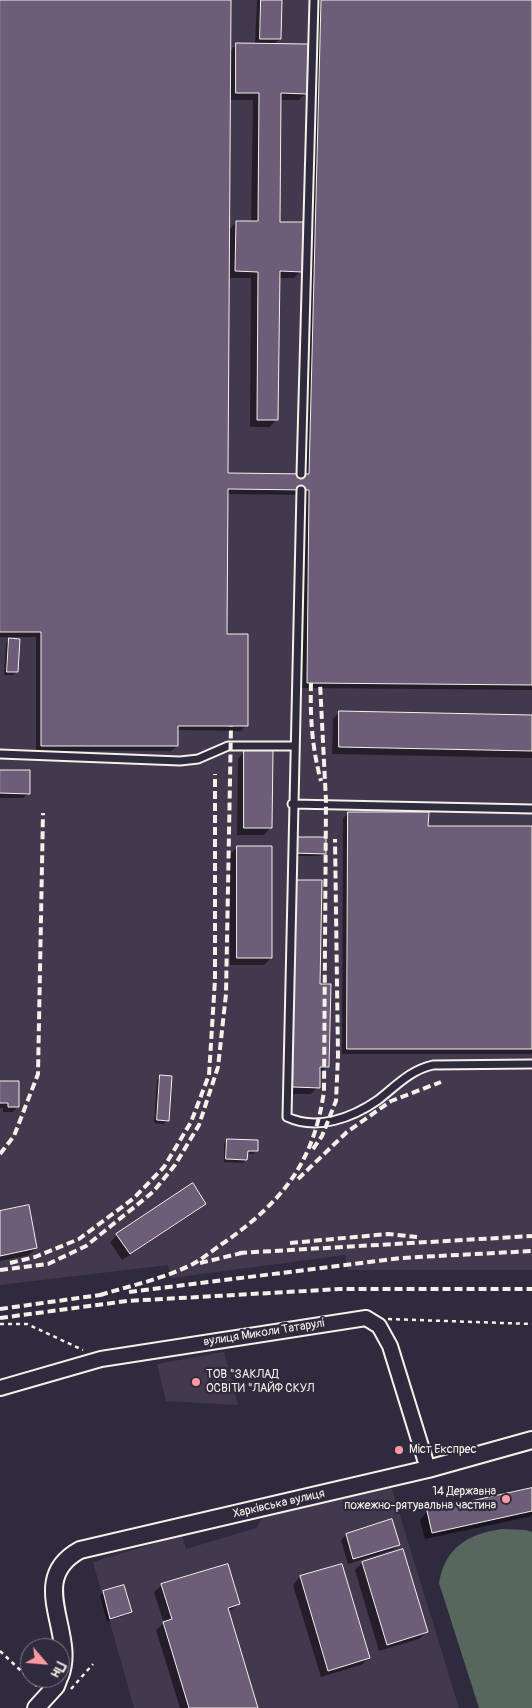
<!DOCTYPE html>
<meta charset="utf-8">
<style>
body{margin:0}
#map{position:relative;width:532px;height:1708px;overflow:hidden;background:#2f2a3d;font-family:Pangolin,sans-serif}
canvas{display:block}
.north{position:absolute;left:20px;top:1638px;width:50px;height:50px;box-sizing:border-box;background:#2f2a3d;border:1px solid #7e7a81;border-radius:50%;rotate:117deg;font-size:14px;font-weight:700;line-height:20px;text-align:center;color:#f4f1e8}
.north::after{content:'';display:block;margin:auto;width:18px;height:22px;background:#ff9aa2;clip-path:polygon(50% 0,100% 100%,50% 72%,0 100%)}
</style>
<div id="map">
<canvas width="532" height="1708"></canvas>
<div class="north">Пн</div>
</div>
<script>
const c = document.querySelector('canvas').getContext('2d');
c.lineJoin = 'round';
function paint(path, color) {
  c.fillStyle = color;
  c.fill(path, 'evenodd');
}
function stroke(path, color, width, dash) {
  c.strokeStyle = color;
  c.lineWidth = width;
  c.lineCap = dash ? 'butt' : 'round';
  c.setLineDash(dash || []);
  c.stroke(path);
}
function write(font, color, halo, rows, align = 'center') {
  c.font = font + ' Pangolin,sans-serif';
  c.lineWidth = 4.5;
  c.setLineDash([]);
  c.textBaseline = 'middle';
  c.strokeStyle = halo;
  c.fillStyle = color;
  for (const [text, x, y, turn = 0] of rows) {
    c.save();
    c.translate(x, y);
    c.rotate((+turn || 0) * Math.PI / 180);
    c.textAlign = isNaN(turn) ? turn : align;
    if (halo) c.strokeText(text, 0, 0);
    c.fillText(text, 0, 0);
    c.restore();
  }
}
const built = new Path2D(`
 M0 0H532V1270H348L345 1255 171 1278 168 1265 0 1285Z
 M224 1352 238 1405 166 1401 157 1364Z
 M391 1486 459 1708H134L93 1562 182 1535 186 1549 256 1528 264 1516Z`);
const green = new Path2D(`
 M502 1529 526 1530 532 1532V1708H479L439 1583C445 1547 468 1534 502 1529Z`);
const shadow = new Path2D(`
 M0 0H230V51L237 44 255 45 257 0H281L280 39 273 45 306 93 299 100H280L278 223 301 271 294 278H278L277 419 270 427H250L251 278H228L227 475H304L317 0H532V690L302 688 304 495 227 494 226 635 246 725 241 731 177 730V746L171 751H36V637H13L17 672 13 675H4L6 643 11 637H0ZM230 100H253L251 223 236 222 229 230Z
 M340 712 532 716V758L332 754 333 719Z
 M245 751 271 827 264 835H237L238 759Z
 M0 771 29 793 23 798H0Z
 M349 813 427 827H532V1054H342L343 818Z
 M291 842 325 853 321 856H290Z
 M238 847 271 958 264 965H230V854Z
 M289 888 328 1066 318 1074V1087L311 1094H286Z
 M161 1076 167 1120 164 1124 154 1123 157 1080Z
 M0 1082 18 1106 13 1112H3V1108H0Z
 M227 1140 256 1151 253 1154H246V1159L243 1163 224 1162V1144Z
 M205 1204 197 1211 122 1260 110 1242 117 1235Z
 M0 1212 36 1248 29 1255 0 1261Z
 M532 1489V1516L425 1539 420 1520 427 1512Z
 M346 1535 399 1545 393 1550 348 1564 341 1540Z
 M362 1563 427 1632 419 1639 379 1651 355 1570Z
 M341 1565 369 1658 361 1665 321 1677 293 1585 300 1577Z
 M162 1585 239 1604 228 1612 257 1708H180L156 1630 164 1623 154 1592Z
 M124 1587 131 1612 127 1615 107 1621 100 1596 103 1592Z`);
const building = new Path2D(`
 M0 0H231L228 473 309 474 321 0H532V685L307 683 309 490 228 489 227 634H248V726H178V746H41V632H0Z
 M261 0H282L281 39H260Z
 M236 43 308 44 307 94 281 93 280 222H303L302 272 280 271 278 420H257L258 272 235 271 236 221H258L259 93H236Z
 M9 638 20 639 18 672H7Z
 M339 711 532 715V751L339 747Z
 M244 750H273L272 828H244Z
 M0 770H30V794L0 793Z
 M348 812H429L428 826H532V1049H347Z
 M294 837H326V854L293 853Z
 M237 846H272V958H237Z
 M295 880H322L320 984H331L329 1067H320V1088L293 1087Z
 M160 1075 172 1076 169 1121 157 1120Z
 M0 1081H19V1107H8V1103H0Z
 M227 1139 258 1140V1151H248L247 1160 226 1159Z
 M193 1183 206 1204 130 1254 116 1234Z
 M29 1205 37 1248 0 1256V1211Z
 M532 1488V1511L432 1533 427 1511Z
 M392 1519 400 1545 353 1559 346 1534Z
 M403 1549 428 1632 387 1645 362 1562Z
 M228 1564 240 1604 228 1608 258 1708H189L163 1622 172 1619 161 1584Z
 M342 1564 370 1658 328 1671 300 1576Z
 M124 1585 132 1612 110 1619 103 1591Z`);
const path = new Path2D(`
 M388 1319 532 1324
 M0 1324H27L83 1350
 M0 1651 37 1686
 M71 1689 93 1664`);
const service = new Path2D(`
 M301 474 314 0
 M301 490 287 1117C317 1131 352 1118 378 1100 396 1086 410 1070 433 1065L532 1064
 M0 754 180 761 198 759 228 746H294
 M292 804 532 809`);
const minor = new Path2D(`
 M0 1388 101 1359 366 1318 379 1326 390 1346 428 1469`);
const tertiary = new Path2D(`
 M60 1676C77 1633 25 1580 80 1550L428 1469 532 1440
 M36 1708 56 1686 59 1678`);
const rail = new Path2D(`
 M311 683C310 717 312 748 321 781
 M313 1149 322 1136 336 1101 338 1056 335 839
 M0 1154 14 1136 38 1074 43 813
 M298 1179 347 1132 391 1101 441 1082
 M290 1243 388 1234 417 1237
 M239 1253 532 1236
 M10 1263 35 1257 79 1239 134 1198 164 1167 191 1122 209 1075 215 980V774
 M200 1263 246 1252
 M0 1270 48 1264 86 1246 153 1192 175 1165 199 1125 218 1067 226 994 231 726
 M129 1292 401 1258 532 1251
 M100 1295C130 1286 162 1279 191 1265 203 1259 214 1249 225 1242 283 1201 314 1162 324 1091L326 801 320 683
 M0 1309 107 1294
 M0 1318 127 1301 341 1289H532`);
const markers = [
 [196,1382,5,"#ff9aa2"],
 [399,1450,5,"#ff9aa2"],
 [506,1499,5,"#ff9aa2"]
];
const streetNames = [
 ["вулиця Миколи Татарулі",264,1333,-9],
 ["Харківська вулиця",279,1504,-13]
];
const poiNames = [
 ["ТОВ \"ЗАКЛАД",206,1375],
 ["ОСВІТИ \"ЛАЙФ СКУЛ",206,1389],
 ["Міст Експрес",409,1450],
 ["14 Державна",496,1492,"right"],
 ["пожежно-рятувальна частина",496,1506,"right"]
];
paint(built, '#42394f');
paint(green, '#58675e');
paint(shadow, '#0007');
paint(building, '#6e5d78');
stroke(building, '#f4f1e8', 1);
stroke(service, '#f4f1e8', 11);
stroke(minor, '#f4f1e8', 18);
stroke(tertiary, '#f4f1e8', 20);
stroke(path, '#f4f1e8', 2.5, [4, 4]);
stroke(service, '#2f2a3d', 7);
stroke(minor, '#2f2a3d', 14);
stroke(tertiary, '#2f2a3d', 16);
stroke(rail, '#f4f1e8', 4, [8, 4]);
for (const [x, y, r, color] of markers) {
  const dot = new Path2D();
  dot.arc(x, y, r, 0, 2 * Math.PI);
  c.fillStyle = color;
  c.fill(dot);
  stroke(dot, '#2f2a3d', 2);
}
write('12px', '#f4f1e8', '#2f2a3d', streetNames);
write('12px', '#f4f1e8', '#2f2a3d', poiNames, 'left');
</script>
